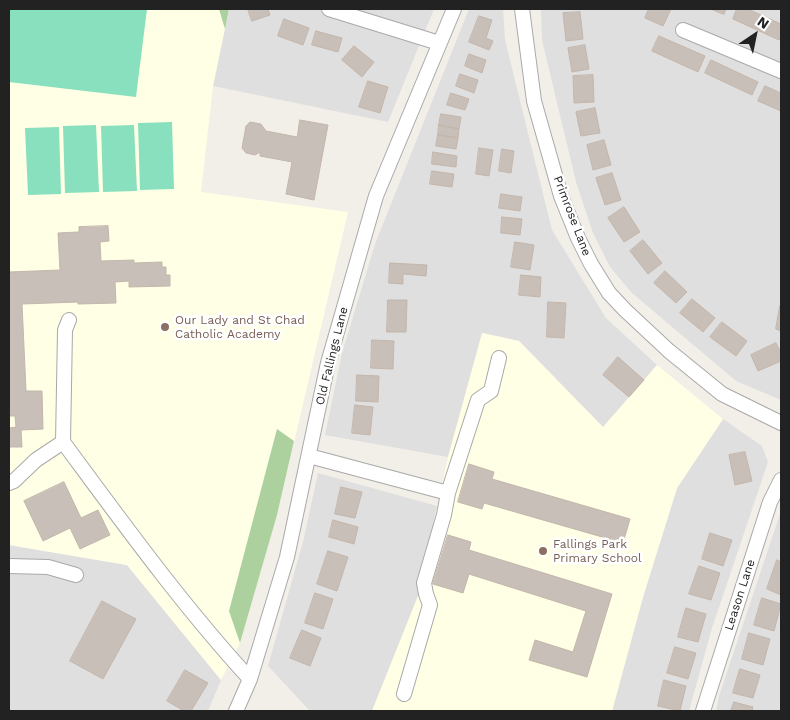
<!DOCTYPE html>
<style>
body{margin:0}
#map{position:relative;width:790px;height:720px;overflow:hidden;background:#f2efe9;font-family:"Work Sans",sans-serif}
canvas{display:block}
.frame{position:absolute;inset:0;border:10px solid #222;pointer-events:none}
.north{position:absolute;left:730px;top:10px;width:50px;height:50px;-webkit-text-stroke:4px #fff;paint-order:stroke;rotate:34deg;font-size:14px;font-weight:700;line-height:20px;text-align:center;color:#222}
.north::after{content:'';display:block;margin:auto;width:18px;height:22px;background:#222;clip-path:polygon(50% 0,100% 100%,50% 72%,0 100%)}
</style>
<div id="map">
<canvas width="790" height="720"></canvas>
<div class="frame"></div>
<div class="north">N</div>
</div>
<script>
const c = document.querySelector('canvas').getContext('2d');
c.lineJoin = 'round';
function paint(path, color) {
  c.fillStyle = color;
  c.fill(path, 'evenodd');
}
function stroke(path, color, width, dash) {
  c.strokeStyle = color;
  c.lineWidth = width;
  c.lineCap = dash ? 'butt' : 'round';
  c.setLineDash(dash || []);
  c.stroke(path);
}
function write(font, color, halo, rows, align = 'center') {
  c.font = font + ' "Work Sans",sans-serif';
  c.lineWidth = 5;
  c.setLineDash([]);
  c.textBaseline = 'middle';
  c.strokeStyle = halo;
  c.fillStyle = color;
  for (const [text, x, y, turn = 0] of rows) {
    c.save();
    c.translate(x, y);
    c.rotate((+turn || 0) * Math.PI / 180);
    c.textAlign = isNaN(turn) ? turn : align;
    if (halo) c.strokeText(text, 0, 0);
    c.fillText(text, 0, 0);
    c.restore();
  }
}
const residential = new Path2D(`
 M229 9H434L388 122 213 86Z
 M469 9H503L505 40 552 230 606 318 657 365 603 428 519 341 483 333 448 457 325 435 342 353 375 244Z
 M541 9H781V400L736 381 632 293 610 267 593 233 576 182 542 40Z
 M723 419 762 446 768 462 712 628 689 711H612L643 597 677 488Z
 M318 473 437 506 418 596 372 711H310L268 666 303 542Z
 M781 511V711H716L719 696Z
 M9 545 127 565 221 680 208 711H9Z`);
const education = new Path2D(`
 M9 9H229L213 86 201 192 348 212 277 515 240 643 221 680 127 565 9 545Z
 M482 333 519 341 603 427 657 365 723 419 677 488 643 597 612 711H372L418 596 448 457Z`);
const forest = new Path2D(`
 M219 9H229L225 29Z
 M277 429 294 441 277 515 240 643 229 611Z`);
const pitch = new Path2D(`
 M9 9H147L136 97 9 82Z
 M172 122 174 189 140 190 138 123Z
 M96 125 99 192 65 193 63 126Z
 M134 125 137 191 103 192 101 126Z
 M59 127 61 194 28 195 25 128Z`);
const building = new Path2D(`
 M248 9H268L270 15 252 21Z
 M649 9H671L663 26 645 18Z
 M711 9H726L724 14Z
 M737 9H748L781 24V36L779 40 733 19Z
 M580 12 583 39 566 41 563 13Z
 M479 16 492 20 486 38 493 41 489 50 469 42Z
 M284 19 309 28 303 45 278 36Z
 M316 31 342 38 338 52 312 45Z
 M659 36 705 56 698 72 652 51Z
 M585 45 589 69 572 72 568 48Z
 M354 46 374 62 362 77 342 60Z
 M469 54 486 60 482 73 465 66Z
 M711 60 758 82 752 95 705 73Z
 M460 74 478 80 474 93 456 86Z
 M593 75 594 102 574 103 573 76Z
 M368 81 388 87 380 113 359 107Z
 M765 86 781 93V111L758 101Z
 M451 93 469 99 465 110 447 105Z
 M595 108 600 133 581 136 576 112Z
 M441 114 461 117 459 129 439 125Z
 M300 120 328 125 314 200 286 194 292 162 260 156V152L255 155 246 153 242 148 246 126 250 122 261 124 266 131 297 137Z
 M439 125 459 129 458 138 438 135Z
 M438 135 458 138 456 149 436 146Z
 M604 140 611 165 593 170 587 145Z
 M479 148 493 150 489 176 476 174Z
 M502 149 514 151 511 173 499 171Z
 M433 152 457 156 456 167 432 164Z
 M432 171 454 174 452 187 430 184Z
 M612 173 621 200 605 205 596 178Z
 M501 194 522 197 520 211 499 208Z
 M624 207 640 232 624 242 608 218Z
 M502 217 522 219 520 235 501 233Z
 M108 226 109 241 100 242 101 261 134 260V263L162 262V267H166V275H170V286L129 287V281L115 282 116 303 78 304V302L22 304 26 391H42L43 429 21 430 22 447H9V428L16 427 15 416H9V256V272L60 270 58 233 79 232V227Z
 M643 240 662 263 648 274 630 251Z
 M515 242 534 245 530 270 511 267Z
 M390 263 427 265 426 276 403 274V284L389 283Z
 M665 271 687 292 676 303 654 283Z
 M521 275 541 277 540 297 519 295Z
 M692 299 715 318 703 332 680 313Z
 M388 300H407L406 332H387Z
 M548 302 566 303 564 338 547 337Z
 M780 306H781V331L776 329Z
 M722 322 747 341 736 356 710 337Z
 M372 340 394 341 393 369 371 368Z
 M776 343 781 353V361L758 371 751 355Z
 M618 357 644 380 629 397 603 375Z
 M357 375 379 376 378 402 356 401Z
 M355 405 373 407 370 435 352 433Z
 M745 452 752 481 735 485 729 455Z
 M469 464 494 472 492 479 630 519 623 543 484 503 482 509 458 502Z
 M64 482 81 518 98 510 110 535 80 549 70 528 43 541 24 501Z
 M341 487 362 492 355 518 335 514Z
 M333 520 358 527 354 544 329 537Z
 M710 533 732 540 723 566 702 559Z
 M448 535 471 542 469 550 612 594 587 677 529 660 535 640 573 652 586 611 469 574 463 593 433 584Z
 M328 551 348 557 337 591 317 584Z
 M777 560 781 562V595L767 589Z
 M699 566 720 573 711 600 689 594Z
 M315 593 333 599 323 629 305 623Z
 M762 598 781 604 774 631 754 625Z
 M102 601 136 619 103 679 70 661Z
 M686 608 706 614 698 642 678 637Z
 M302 630 321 638 310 666 290 658Z
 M749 633 770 639 763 665 742 659Z
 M675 647 696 653 688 679 667 673Z
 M740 669 760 675 753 698 733 693Z
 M185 670 208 683 191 711H184L167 701Z
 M664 680 686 686 680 711 658 706Z
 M734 702 753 707 752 711H731Z`);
const minor = new Path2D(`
 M329 9 439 43
 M522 9 534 101 561 196 578 238 591 264 609 293 625 310 669 351 722 394 781 423
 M683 30 781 71
 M63 442 65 330 69 320
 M309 456 448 493
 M9 483 14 481 36 460 63 442C123 523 182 605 250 679
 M9 566 48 567 76 575
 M404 694 430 605 426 594 424 583 444 515 448 493 478 400 491 391 499 358
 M236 711 250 679 287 557 328 363 376 196 454 9
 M703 711 770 502 781 480`);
const markers = [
 [165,327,5,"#8d6e63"],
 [543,551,5,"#8d6e63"]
];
const streetNames = [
 ["Primrose Lane",572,216,69],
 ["Old Fallings Lane",332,356,-76],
 ["Leason Lane",740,595,-72]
];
const educationNames = [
 ["Our Lady and St Chad",175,320],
 ["Catholic Academy",175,334],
 ["Fallings Park",553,544],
 ["Primary School",553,558]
];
paint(residential, '#e0dfdf');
paint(education, '#ffffe5');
paint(forest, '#add19e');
paint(pitch, '#88e0be');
paint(building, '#c7bfb8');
stroke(building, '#c4b6ab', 1);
stroke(minor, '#a9a9a9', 16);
stroke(minor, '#fff', 14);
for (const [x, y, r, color] of markers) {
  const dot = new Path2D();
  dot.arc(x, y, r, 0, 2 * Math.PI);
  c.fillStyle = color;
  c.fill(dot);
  stroke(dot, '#fff', 2);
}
write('12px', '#222', '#fff', streetNames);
write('12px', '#785e54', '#fff', educationNames, 'left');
</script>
